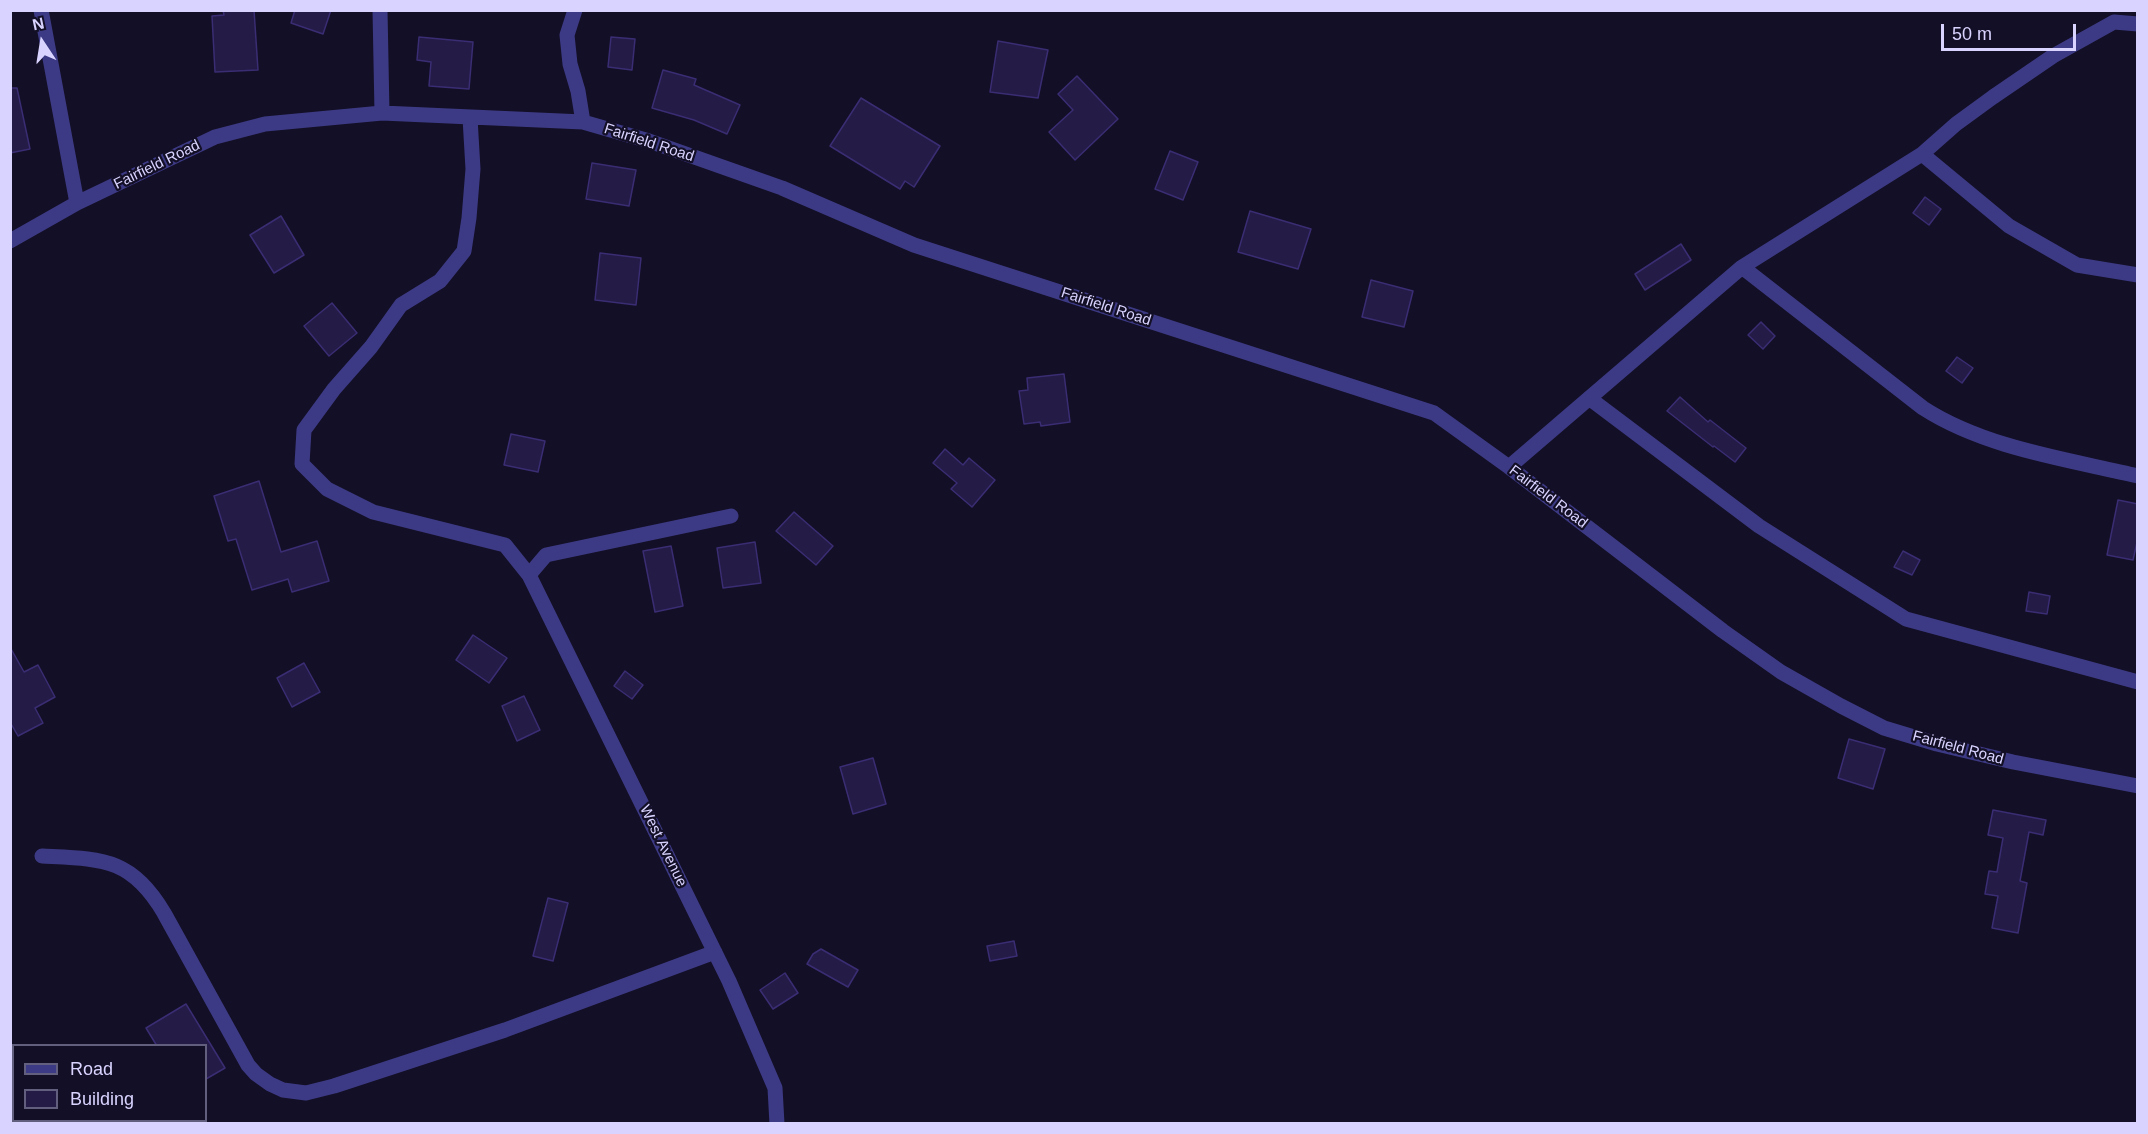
<!DOCTYPE html>
<style>
body{margin:0}
#map{position:relative;width:2148px;height:1134px;overflow:hidden;background:#130f26;font-family:Arial,sans-serif}
canvas{display:block}
.frame{position:absolute;inset:0;border:12px solid #d9d4ff;pointer-events:none}
.legend{position:absolute;left:12px;top:1044px;width:195px;height:78px;box-sizing:border-box;background:#130f26;border:2px solid #625e7d;margin:0;padding:8px 10px;list-style:none;font-size:18px;color:#d9d4ff}
.legend li{display:flex;align-items:center;gap:12px;height:30px}
.legend b{width:30px;border:2px solid #625e7d}
.north{position:absolute;left:12px;top:12px;width:60px;height:60px;-webkit-text-stroke:4px #130f26;paint-order:stroke;rotate:348deg;font-size:16px;font-weight:700;line-height:24px;text-align:center;color:#d9d4ff}
.north::after{content:'';display:block;margin:auto;width:21px;height:27px;background:#d9d4ff;clip-path:polygon(50% 0,100% 100%,50% 72%,0 100%)}
.scale{position:absolute;left:1941px;top:24px;width:135px;height:27px;box-sizing:border-box;border:3px solid #d9d4ff;border-top:0;padding-left:8px;font-size:18px;line-height:21px;white-space:nowrap;color:#d9d4ff;-webkit-text-stroke:4px #130f26;paint-order:stroke}
</style>
<div id="map">
<canvas width="2148" height="1134"></canvas>
<div class="frame"></div>
<ul class="legend">
<li><b style="height:8px;background:#3d3a85"></b>Road</li>
<li><b style="height:16px;background:#241b47"></b>Building</li>
</ul>
<div class="north">N</div>
<div class="scale">50 m</div>
</div>
<script>
const c = document.querySelector('canvas').getContext('2d');
c.lineJoin = 'round';
function paint(path, color) {
  c.fillStyle = color;
  c.fill(path, 'evenodd');
}
function stroke(path, color, width, dash) {
  c.strokeStyle = color;
  c.lineWidth = width;
  c.lineCap = dash ? 'butt' : 'round';
  c.setLineDash(dash || []);
  c.stroke(path);
}
function write(font, color, halo, rows, align = 'center') {
  c.font = font + ' Arial,sans-serif';
  c.lineWidth = 4.5;
  c.setLineDash([]);
  c.textBaseline = 'middle';
  c.strokeStyle = halo;
  c.fillStyle = color;
  for (const [text, x, y, turn = 0] of rows) {
    c.save();
    c.translate(x, y);
    c.rotate((+turn || 0) * Math.PI / 180);
    c.textAlign = isNaN(turn) ? turn : align;
    if (halo) c.strokeText(text, 0, 0);
    c.fillText(text, 0, 0);
    c.restore();
  }
}
const building = new Path2D(`
 M223 10H254L258 70 215 72 212 16 224 15Z
 M295 10H331L323 34 291 23Z
 M419 37 473 42 469 89 429 86 431 62 417 60Z
 M611 37 635 39 632 70 608 67Z
 M998 41 1048 50 1038 98 990 92Z
 M663 70 696 79 694 85 740 105 727 134 694 120 652 108Z
 M1077 76 1118 119 1075 160 1049 132 1073 110 1058 94Z
 M10 88H17L30 149 10 153Z
 M861 98 940 146 914 187 905 181 900 189 830 146Z
 M1170 151 1198 162 1183 200 1155 189Z
 M592 163 636 170 629 206 586 199Z
 M1925 197 1941 209 1929 225 1913 213Z
 M1250 211 1311 229 1298 269 1238 252Z
 M281 216 304 255 274 273 250 235Z
 M1681 244 1691 260 1645 290 1635 274Z
 M600 253 641 258 636 305 595 300Z
 M1371 280 1413 291 1404 327 1362 317Z
 M332 303 357 333 329 356 304 326Z
 M1761 322 1775 336 1763 349 1748 335Z
 M1957 357 1973 368 1962 383 1946 371Z
 M1064 374 1070 422 1041 426 1040 422 1024 424 1019 391 1028 390 1027 378Z
 M1680 397 1708 422 1710 420 1746 448 1735 462 1714 446 1713 447 1667 411Z
 M511 434 545 441 538 472 504 465Z
 M945 449 963 465 969 458 995 480 972 507 951 489 957 483 933 463Z
 M259 481 281 552 317 541 329 581 292 592 288 579 252 590 236 539 228 541 214 496Z
 M2118 500 2138 504V538L2133 560 2107 555Z
 M794 512 833 546 816 565 776 531Z
 M755 542 761 583 723 588 717 548Z
 M671 546 683 606 655 612 643 551Z
 M1903 551 1920 560 1912 575 1894 567Z
 M2029 592 2050 596 2047 614 2026 611Z
 M473 635 507 658 489 683 456 660Z
 M10 647 24 672 38 665 55 697 35 708 43 723 18 736 10 722Z
 M304 663 320 692 292 707 277 678Z
 M625 671 643 685 632 699 614 686Z
 M524 696 540 730 517 741 502 706Z
 M1849 739 1885 749 1873 789 1838 778Z
 M873 758 886 804 853 814 840 767Z
 M1993 810 2046 820 2043 835 2029 832 2020 881 2027 883 2018 933 1992 928 1998 896 1985 894 1989 871 1997 872 2003 838 1988 835Z
 M548 898 568 903 553 961 533 956Z
 M1014 941 1017 956 990 961 987 946Z
 M821 949 858 970 848 987 807 964 813 954Z
 M785 973 798 993 773 1009 760 990Z
 M186 1004 225 1068 206 1079V1046H157L146 1028Z`);
const minor = new Path2D(`
 M41 10 77 203
 M380 10 382 113
 M575 10 567 35 570 64 578 91 583 122
 M470 118 473 169 469 218 464 251 440 281 401 305 371 347 334 389 304 430 302 464 327 489 373 512 505 545 529 575 729 981 775 1088 777 1124
 M1922 154 2009 226 2077 265 2138 275
 M10 241 77 203 171 158 215 137 265 124 382 113 583 122 649 141 782 188 914 245 1434 413 1509 467 1723 631 1781 672 1841 706 1884 728 1937 744 2013 762 2138 786
 M1742 267 1923 408C1985 448 2066 459 2138 476
 M1589 398 1759 526 1906 619 2138 682
 M1509 467 1742 267 1922 154 1956 124 1993 97 2053 56 2114 22 2138 24
 M529 575 546 555 731 516
 M42 856C101 859 131 857 164 913L248 1065 256 1074 270 1084 283 1090 306 1093 334 1086 505 1030 715 952`);
const streetNames = [
 ["Fairfield Road",649,143,18],
 ["Fairfield Road",157,165,-26],
 ["Fairfield Road",1106,307,18],
 ["Fairfield Road",1548,497,37],
 ["Fairfield Road",1958,748,15],
 ["West Avenue",663,846,64]
];
paint(building, '#241b47');
stroke(building, '#3b2d73', 1.5);
stroke(minor, '#3d3a85', 15);
write('15px', '#d9d4ff', '#130f26', streetNames);
</script>
